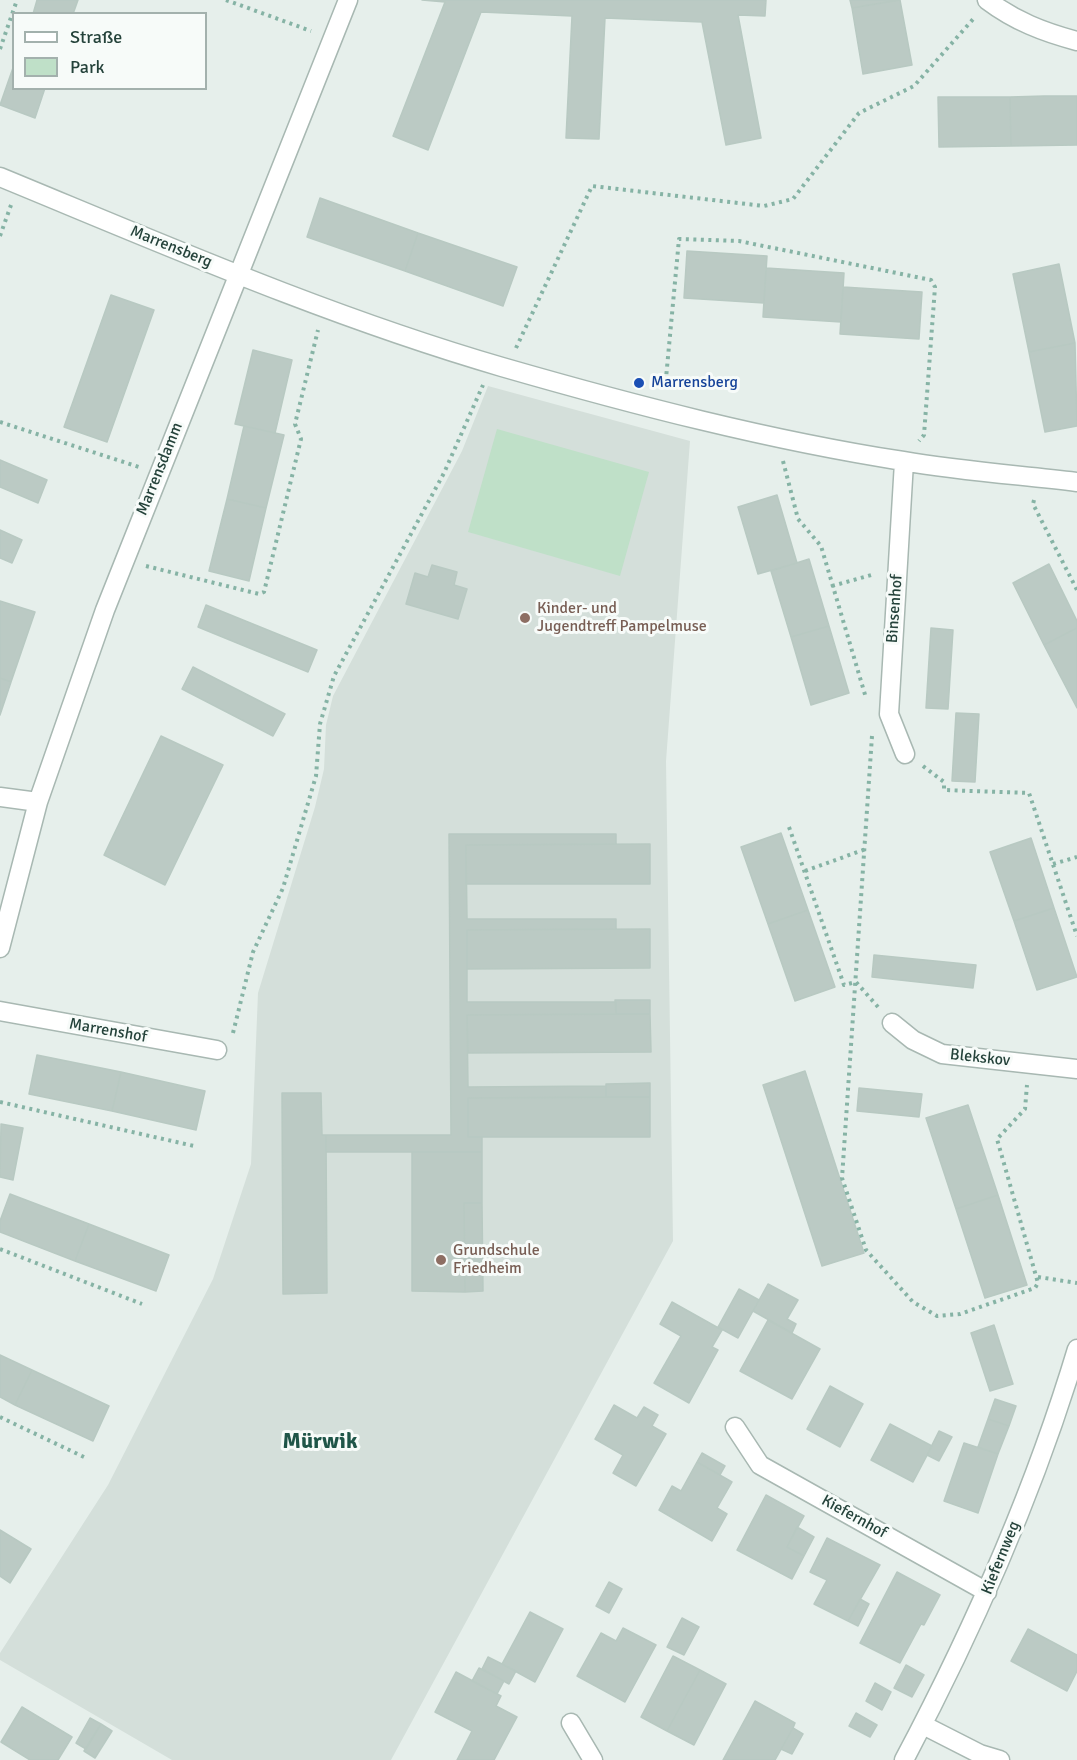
<!DOCTYPE html>
<meta charset="utf-8">
<style>
body{margin:0}
#map{position:relative;width:1077px;height:1760px;overflow:hidden;background:#e6efeb;font-family:Signika,sans-serif}
canvas{display:block}
.legend{position:absolute;left:12px;top:12px;width:195px;height:78px;box-sizing:border-box;background:#f7fbf9;border:2px solid #a3b1ad;margin:0;padding:8px 10px;list-style:none;font-size:18px;color:#24423a}
.legend li{display:flex;align-items:center;gap:12px;height:30px}
.legend b{width:30px;border:2px solid #a3b1ad}
</style>
<div id="map">
<canvas width="1077" height="1760"></canvas>
<ul class="legend">
<li><b style="height:8px;background:#fff"></b>Straße</li>
<li><b style="height:16px;background:#bfe0c8"></b>Park</li>
</ul>
</div>
<script>
const c = document.querySelector('canvas').getContext('2d');
c.lineJoin = 'round';
function paint(path, color) {
  c.fillStyle = color;
  c.fill(path, 'evenodd');
}
function stroke(path, color, width, dash) {
  c.strokeStyle = color;
  c.lineWidth = width;
  c.lineCap = dash ? 'butt' : 'round';
  c.setLineDash(dash || []);
  c.stroke(path);
}
function write(font, color, halo, rows, align = 'center') {
  c.font = font + ' Signika,sans-serif';
  c.lineWidth = 6;
  c.setLineDash([]);
  c.textBaseline = 'middle';
  c.strokeStyle = halo;
  c.fillStyle = color;
  for (const [text, x, y, turn = 0] of rows) {
    c.save();
    c.translate(x, y);
    c.rotate((+turn || 0) * Math.PI / 180);
    c.textAlign = isNaN(turn) ? turn : align;
    if (halo) c.strokeText(text, 0, 0);
    c.fillText(text, 0, 0);
    c.restore();
  }
}
const built = new Path2D(`
 M488 386 690 441 666 761 673 1241 391 1760H172L0 1660V1653L108 1485 213 1279 251 1164 258 993 315 807 324 769 326 725 333 696 462 451Z`);
const green = new Path2D(`
 M497 429 649 472 620 576 468 532Z`);
const building = new Path2D(`
 M37 0H78L73 14H33Z
 M766 0 765 16 738 15 761 138 726 145 702 22 605 18 599 139 566 138 572 16 481 12 428 150 393 136 445 2 422 0Z
 M850 0H898L852 8Z
 M900 0 912 65 863 74 852 8Z
 M14 65V88H45L35 118 0 105Z
 M1044 96H1077V145L1011 146 1010 97Z
 M938 97H1010L1011 146 939 147Z
 M320 198 418 233 405 271 307 237Z
 M418 233 517 267 503 306 405 271Z
 M687 251 767 256 764 303 684 298Z
 M1059 264 1075 343 1029 352 1013 274Z
 M766 268 844 273 841 322 763 317Z
 M843 287 922 292 919 339 840 334Z
 M111 295 154 310 107 442 64 427Z
 M1075 343 1077 426 1045 432 1029 352Z
 M253 350 292 360 275 433 235 424Z
 M244 426 284 435 266 508 227 499Z
 M0 460 47 480 38 503 0 487Z
 M777 495 797 563 758 574 738 507Z
 M227 499 266 508 249 581 209 571Z
 M0 530 22 540 12 563 0 558Z
 M809 559 829 626 791 637 771 571Z
 M1049 564 1077 621V628L1044 645 1013 583Z
 M432 565 457 572 454 585 467 589 458 619 406 604 415 573 428 577Z
 M0 601 35 612 11 682 0 678Z
 M206 605 317 650 308 672 198 627Z
 M829 626 849 693 811 705 791 637Z
 M931 628 953 630 948 709 926 708Z
 M1077 628V708L1044 645Z
 M193 667 285 714 273 736 182 689Z
 M0 678 11 682 0 715Z
 M956 713 979 714 975 782 952 781Z
 M161 736 223 765 165 885 104 855Z
 M781 833 808 910 768 924 741 847Z
 M449 834H616V844L466 845 467 919H616V929L467 930V1002H616V1014L467 1015 468 1087 606 1086V1097L468 1098V1137H482V1152H326V1135H451Z
 M1031 838 1054 908 1014 921 990 852Z
 M650 844V884H466V845Z
 M1054 908 1077 977 1037 990 1014 921Z
 M808 910 835 987 795 1001 768 924Z
 M650 929V968L467 969V930Z
 M874 955 976 965 973 988 872 977Z
 M615 1000H650V1014H616Z
 M650 1014 651 1052 468 1053 467 1015Z
 M37 1055 121 1072 112 1111 29 1094Z
 M805 1071 864 1253 822 1266 763 1085Z
 M121 1072 205 1091 196 1130 112 1111Z
 M650 1083V1097H606V1084Z
 M859 1088 922 1094 919 1117 857 1111Z
 M282 1093H321L322 1135H326L327 1293 283 1294Z
 M650 1097V1137H468V1098Z
 M968 1105 998 1195 956 1209 926 1118Z
 M1 1124 23 1128 13 1180 0 1177Z
 M412 1152H482V1203H464L465 1292 412 1291Z
 M10 1194 89 1224 75 1261 0 1232V1221Z
 M998 1195 1027 1285 985 1298 956 1209Z
 M464 1203H482L483 1291 465 1292Z
 M89 1224 169 1255 156 1291 75 1261Z
 M768 1284 798 1300 787 1319 796 1324 792 1333 753 1311Z
 M739 1289 759 1300 738 1338 718 1327Z
 M672 1302 722 1330 712 1347 718 1350 689 1403 654 1383 681 1336 660 1324Z
 M768 1320 820 1349 792 1399 740 1371Z
 M994 1325 1013 1384 990 1391 971 1333Z
 M0 1355 32 1370 15 1405 0 1397Z
 M32 1370 109 1406 93 1441 15 1405Z
 M830 1386 863 1404 840 1447 807 1429Z
 M995 1399 1016 1406 1009 1426 988 1419Z
 M614 1405 637 1418 644 1407 658 1415 652 1426 666 1434 636 1486 613 1473 623 1455 595 1439Z
 M988 1419 1009 1426 998 1454 978 1447Z
 M890 1424 932 1446 913 1482 871 1460Z
 M939 1431 952 1437 939 1461 927 1455Z
 M964 1443 998 1454 978 1513 944 1501Z
 M702 1453 725 1466 720 1475 697 1462Z
 M697 1462 732 1482 717 1508 727 1514 712 1541 659 1510 672 1486 681 1491Z
 M766 1495 804 1516 787 1547 804 1556 792 1579 737 1550Z
 M797 1527 814 1537 804 1556 787 1547Z
 M0 1530 31 1549 10 1583 0 1576Z
 M827 1538 880 1565 848 1621 814 1604 827 1580 810 1572Z
 M897 1572 940 1595 924 1625 921 1624 900 1663 860 1643Z
 M609 1582 622 1589 609 1613 596 1606Z
 M860 1599 869 1604 858 1626 848 1621Z
 M530 1612 563 1629 535 1682 502 1664Z
 M682 1618 699 1627 684 1655 667 1647Z
 M623 1628 656 1645 625 1702 577 1676 601 1633 616 1641Z
 M1028 1629 1077 1655V1671L1067 1691 1011 1661Z
 M673 1656 700 1670 667 1731 641 1717Z
 M488 1657 516 1671 509 1684 482 1669Z
 M906 1665 924 1675 912 1697 894 1688Z
 M479 1668 504 1681 497 1694 472 1681Z
 M700 1670 726 1684 694 1745 667 1731Z
 M456 1672 501 1696 496 1706 517 1717 494 1760H457L472 1731 435 1712Z
 M875 1683 891 1692 882 1710 866 1701Z
 M755 1701 795 1723 793 1728 775 1760H723Z
 M22 1707 72 1737 58 1760H30L1 1742Z
 M856 1713 877 1725 870 1737 849 1726Z
 M90 1718 101 1724 86 1749 76 1743Z
 M101 1724 112 1731 95 1758 84 1751Z
 M793 1728 803 1734 792 1754 781 1749Z`);
const path = new Path2D(`
 M226 0 311 31
 M0 49 17 0
 M0 236 11 205
 M516 348 592 186 764 206 793 199 859 113 914 86 975 17
 M665 389 679 239 739 241 931 280 935 287 924 435 919 441
 M0 422 139 467
 M783 461 798 519 821 546 866 698
 M1034 500 1033 504 1077 590
 M146 566 259 594 264 592 301 439 295 424 318 330
 M832 586 875 574
 M872 736 842 1178 866 1250 913 1302 937 1316 960 1314 1035 1288 1038 1283 997 1139 1025 1109 1027 1085
 M923 766 944 782V790L1029 793 1077 936
 M789 827 844 985 856 982 878 1007
 M1053 864 1077 857
 M805 871 866 849
 M233 1033 253 952 283 888 316 776 320 724 334 676 444 473 483 385
 M0 1102 194 1146
 M0 1249 142 1304
 M1038 1277 1077 1283
 M0 1417 86 1458`);
const minor = new Path2D(`
 M987 0C1015 21 1043 32 1077 41
 M0 177C165 245 330 317 502 367 634 405 768 440 903 461 961 471 1019 475 1077 482
 M904 462 889 714 905 754
 M0 797 38 802
 M0 948 38 802 105 610 348 0
 M0 1011 217 1050
 M892 1023 913 1040 942 1054 1077 1069
 M735 1427 760 1465 987 1592
 M571 1723 593 1760
 M923 1725 980 1754 1000 1760
 M904 1760C974 1628 1034 1492 1077 1349`);
const markers = [
 [639,383,6,"#1a4fb4"],
 [525,618,6,"#8d6e63"],
 [441,1260,6,"#8d6e63"]
];
const streetNames = [
 ["Marrensberg",171,247,22],
 ["Marrensdamm",160,469,-68],
 ["Binsenhof",895,609,-86],
 ["Marrenshof",108,1031,10],
 ["Blekskov",980,1058,6],
 ["Kiefernhof",854,1517,29],
 ["Kiefernweg",1001,1558,-68]
];
const transitNames = [
 ["Marrensberg",651,383]
];
const educationNames = [
 ["Kinder- und",537,609],
 ["Jugendtreff Pampelmuse",537,627],
 ["Grundschule",453,1251],
 ["Friedheim",453,1269]
];
const districtNames = [
 ["Mürwik",320,1442]
];
paint(built, '#d4dfda');
paint(green, '#bfe0c8');
paint(building, '#bbcac4');
stroke(building, '#b8c9c2', 1.5);
stroke(minor, '#a8b8b2', 21);
stroke(path, '#86b3a5', 4, [3, 4.5]);
stroke(minor, '#fff', 18);
for (const [x, y, r, color] of markers) {
  const dot = new Path2D();
  dot.arc(x, y, r, 0, 2 * Math.PI);
  c.fillStyle = color;
  c.fill(dot);
  stroke(dot, '#f7fbf9', 2);
}
write('16px', '#24423a', '#f7fbf9', streetNames);
write('16px', '#164399', '#f7fbf9', transitNames, 'left');
write('16px', '#785e54', '#f7fbf9', educationNames, 'left');
write('bold 22px', '#1f5548', '#f7fbf9', districtNames);
</script>
